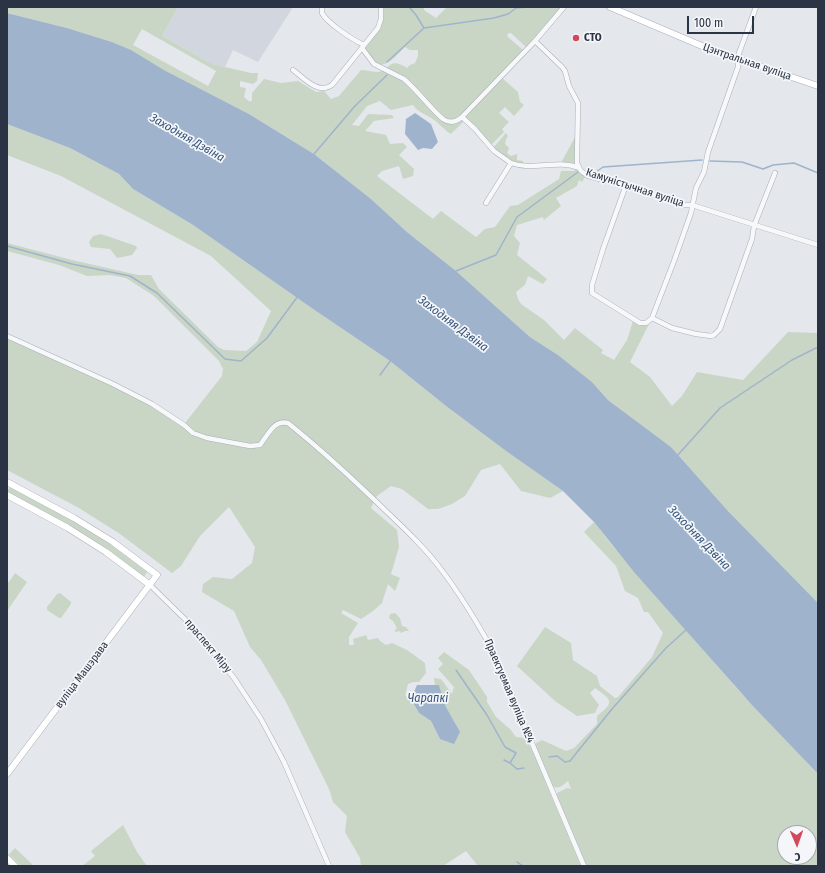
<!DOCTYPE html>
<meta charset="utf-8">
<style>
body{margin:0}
#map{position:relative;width:825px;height:873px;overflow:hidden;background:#e4e7ec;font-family:"Fira Sans Condensed",sans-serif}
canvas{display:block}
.frame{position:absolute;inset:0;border:8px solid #2b3445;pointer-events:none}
.north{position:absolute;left:777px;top:825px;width:40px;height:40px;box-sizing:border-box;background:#f4f6f9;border:1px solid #a4a8b1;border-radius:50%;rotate:178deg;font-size:11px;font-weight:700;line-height:16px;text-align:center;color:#2b3445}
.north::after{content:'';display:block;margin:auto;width:14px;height:18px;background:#d1495b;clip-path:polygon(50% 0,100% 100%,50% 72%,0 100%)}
.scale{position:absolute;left:687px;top:16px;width:67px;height:18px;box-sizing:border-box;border:2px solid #2b3445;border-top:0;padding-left:5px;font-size:12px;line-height:14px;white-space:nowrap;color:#2b3445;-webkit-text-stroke:3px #f4f6f9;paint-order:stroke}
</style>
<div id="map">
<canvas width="825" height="873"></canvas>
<div class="frame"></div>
<div class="north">С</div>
<div class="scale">100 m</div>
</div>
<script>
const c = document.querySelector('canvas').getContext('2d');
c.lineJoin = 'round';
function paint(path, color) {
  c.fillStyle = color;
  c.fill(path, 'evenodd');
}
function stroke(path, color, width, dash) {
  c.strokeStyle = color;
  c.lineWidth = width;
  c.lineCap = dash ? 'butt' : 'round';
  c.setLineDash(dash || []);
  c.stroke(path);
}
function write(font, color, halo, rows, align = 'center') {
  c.font = font + ' "Fira Sans Condensed",sans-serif';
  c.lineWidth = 3.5;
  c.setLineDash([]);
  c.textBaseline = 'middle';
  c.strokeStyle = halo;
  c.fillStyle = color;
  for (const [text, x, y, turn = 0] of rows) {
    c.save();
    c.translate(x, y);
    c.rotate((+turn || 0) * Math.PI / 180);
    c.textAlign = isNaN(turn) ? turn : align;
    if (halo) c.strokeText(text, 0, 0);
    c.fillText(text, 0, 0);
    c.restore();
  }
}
const built = new Path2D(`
 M178 7H293L258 62 233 50 225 67 212 64 162 36Z`);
const green = new Path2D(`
 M7 7H178L162 36 212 64 251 73H258L257 81 253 84 240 81V87L246 88 244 97 250 102 252 100V93L264 79 281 83 298 81 316 92 324 91 331 99 339 96 361 70C366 70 373 72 378 72 391 70 388 56 407 68L410 65 415 63 418 56V50H410L405 47C399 53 385 70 376 63 372 60 368 52 364 48L379 29 382 7H424V10L436 18 446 8 484 7 487 8 488 7H562L526 47 511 33H509L507 35 508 37 523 50 518 57 457 119 445 122 451 124 462 120 464 121 451 134C444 130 440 124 434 120 426 114 419 113 413 105L391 110 380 101 367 106 352 125 359 126 368 114 392 115 394 118 374 121 365 131 386 135 390 144 403 143 407 147 399 155 414 169 413 176 403 179 399 166 382 171 377 176 433 219 441 211 476 237 485 229 495 227 510 206 518 205 559 179 561 171H574L577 169 567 167 562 161 575 137V157L585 177 582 182 579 180 577 186 556 198 561 206 544 220 543 217 517 225 514 236 520 243 517 255 547 279 543 284 528 276 525 285 516 292 518 299 521 304 544 320 564 340 575 328 603 350 601 353 614 360 627 340 633 321 643 325 649 324 630 362 650 377 672 406 682 396 697 372 743 380 788 332 818 333V603L728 511 671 447 608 400 592 382 558 355 530 337 456 271 407 232 371 199 314 154 249 114 164 70 130 50 112 42 67 28 7 13ZM142 29 216 71 208 86 133 45Z
 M502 78 518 92 520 102 524 105 514 116 505 107 499 113 509 122 502 129 504 132 492 144H490L465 117Z
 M7 124 70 148 119 174 133 189 193 225 313 309 390 361 446 406 506 451 563 491 550 498 521 491 500 464 481 470 465 496 452 504 438 509H428L402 489 391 486 377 496 371 508 397 530 399 547 391 574 400 578 395 591 388 584 382 603 373 611 361 619 343 610 341 613 358 623 349 637V645H354L353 639 366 635 368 640 378 638 380 641 386 645 392 643 407 650 425 663 426 673 419 682H413L408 684 405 695 411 699 419 713 431 721 440 739 459 732 446 707 439 685H435L434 678 441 679 452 694 454 687 438 669 443 664 438 658 444 652 469 670 487 697V702L496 717 510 729 516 737 526 738 540 767 550 793 581 866H478L466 851 443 866H361L360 858 345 832 347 816 333 802 329 789 285 700 261 660 250 647 234 611 202 592 203 584 213 577 232 579 252 563 255 547 229 507 200 536 181 566 172 573 120 534 79 508 7 470V334L71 364 185 423 222 376 223 369 219 361 154 296 126 278 110 275 87 276 59 265 7 251V243L72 260 138 275H151L159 289 218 347 224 350 246 351 257 342 271 311 211 256 61 176 7 155Z
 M506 133 508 136 506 139 505 144 509 148 507 153 511 156 517 154V160L523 161 524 165 511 161 493 148Z
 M101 234 136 246 137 248 132 255 117 258 110 249 91 247 89 242 93 236Z
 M10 487 72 520 111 545 147 572 144 577 108 549 69 525 7 492Z
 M594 522 610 543 739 691 818 774V866H586L556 796 557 793 567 788 571 789 568 781C563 785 558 791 551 785L535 744 542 740 566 751 574 748 597 724V716C615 702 612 700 595 688L590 693 599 705 595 713 577 716 555 701 517 666 545 627 571 643 573 660 597 676 600 686 615 698 618 697 652 657 663 633 648 612H644L638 598 625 591 616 566 584 532ZM785 833H809V857H785Z
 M15 573 27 582 7 611V581L9 582Z
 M60 593 71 602V604L61 618H59L47 610V607L57 594Z
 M395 613 400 618 402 626 406 627 409 631H405L401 633 399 631 397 632 394 631 397 628 393 621 389 618 390 614Z
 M123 825 137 852 147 866H82L95 856 91 851Z
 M15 848 34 866H21L9 854Z`);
const water = new Path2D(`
 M7 13 67 28 112 42 131 50 164 70 249 114 314 154 371 199 407 232 456 271 530 337 558 355 592 382 608 400 671 447 728 511 818 603V774L751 704 634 572 594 522 563 491 506 451 446 406 390 361 313 309 193 225 133 189 119 174 70 148 7 124Z
 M415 113 431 124 438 142 432 149 423 148 418 150 405 134 406 119Z
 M417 685H439L446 707 460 732 454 744 440 739 431 721 419 713 411 699Z`);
const stream = new Path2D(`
 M409 7 416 15 424 28
 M387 62 424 28 494 18 508 14 516 8 528 7
 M314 154 355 106 387 75
 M710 161 742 162 763 169 773 165 794 163 818 173
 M587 172H596L603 167 702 160
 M7 246 72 264 130 276 157 293 225 359 241 361 267 338 298 296
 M456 271 496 255 517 217 578 172
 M380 375 391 360
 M677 456 720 408 792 360 818 347
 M456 670 487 715 505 747 516 753 510 763
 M549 757 557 756 565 762 570 761 612 709 666 648 687 629
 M504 760 510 763 517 769 524 768
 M517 862 523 866`);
const street = new Path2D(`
 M322 8V13C327 23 353 40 364 45
 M535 41 562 67 565 71 569 86 578 103 577 163 581 171 588 176 611 182 626 185 684 205H692L818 245
 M362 48 374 64 404 79C418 91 429 107 443 119 450 124 456 122 462 117
 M293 70C304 78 318 95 332 85L378 28 381 19V7
 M511 163C533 171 558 159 579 168
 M626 185 603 249 592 285V293L640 323H646L652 318 672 328 696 334 711 336 714 335 720 329 752 239 754 226 775 173
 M486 203 511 163 494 151 475 129 462 117 535 41 564 7
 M652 318 674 261 691 213 696 188 704 172 708 152 738 67 739 53 756 7
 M7 336 113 384 152 404 184 425 193 433 207 438 250 446 260 445C268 435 274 419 288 423 323 451 355 481 387 512 407 531 427 550 443 572 462 597 478 624 493 651L584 866
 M150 585 195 629 234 678 261 719 284 762 329 866`);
const secondary = new Path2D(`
 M610 7 709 49 818 86
 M7 482 74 518 113 542 157 575 7 774
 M7 495 68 528 106 552 150 585
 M7 858 15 866`);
const markers = [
 [576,38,4,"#d1495b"]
];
const poiNames = [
 ["СТО",584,38]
];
const streetNames = [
 ["Цэнтральная вуліца",747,62,19],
 ["Камуністычная вуліца",635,188,18],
 ["праспект Міру",208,646,50],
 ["вуліца Машэрава",82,675,-53],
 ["Праектуемая вуліца №4",509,691,67]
];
const waterNames = [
 ["Заходняя Дзвіна",187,138,30],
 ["Заходняя Дзвіна",453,324,37],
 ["Заходняя Дзвіна",699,538,46],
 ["Чарапкі",428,699]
];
paint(built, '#d2d6de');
paint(green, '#c9d6c5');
paint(water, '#9fb4cc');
stroke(stream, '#9fb4cc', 1.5);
stroke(street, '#a9aeb7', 5.5);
stroke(secondary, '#a9aeb7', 7);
stroke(street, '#f7f8fa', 4.5);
stroke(secondary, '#fff', 6);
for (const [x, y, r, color] of markers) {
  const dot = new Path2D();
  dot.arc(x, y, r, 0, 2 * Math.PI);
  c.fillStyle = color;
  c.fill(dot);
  stroke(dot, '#f4f6f9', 1.5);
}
write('bold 11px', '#2b3445', '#f4f6f9', poiNames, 'left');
write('11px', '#2b3445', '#f4f6f9', streetNames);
write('italic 12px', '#34527a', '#f4f6f9', waterNames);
</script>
